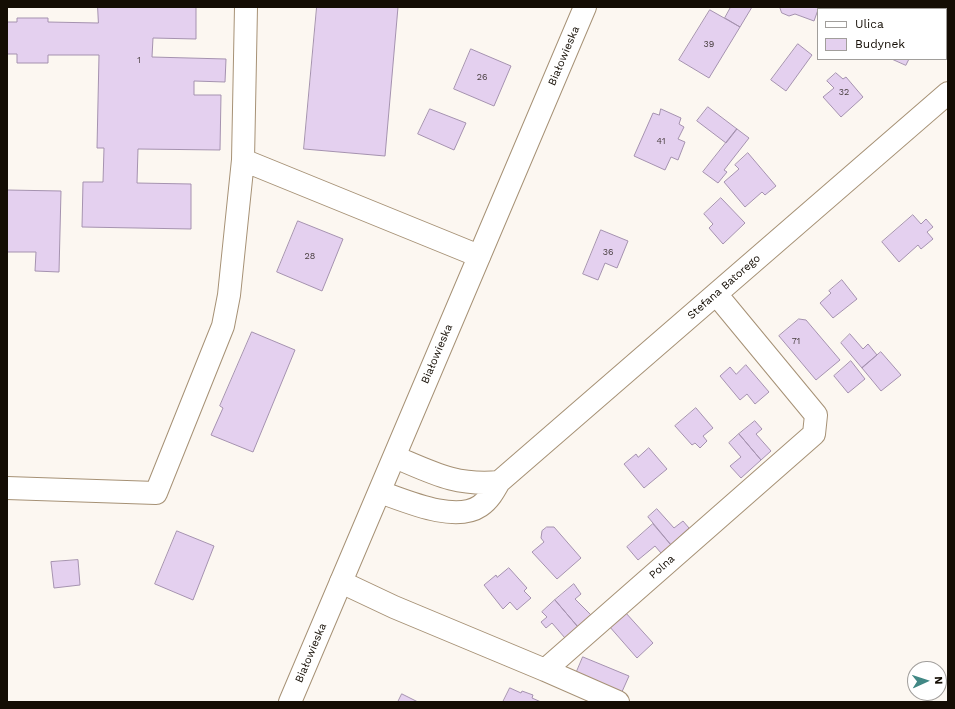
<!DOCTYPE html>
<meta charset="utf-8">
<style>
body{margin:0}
#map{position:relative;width:955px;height:709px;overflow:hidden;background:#fcf7f1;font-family:"Work Sans",sans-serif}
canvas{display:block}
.frame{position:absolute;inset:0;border:8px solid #140d04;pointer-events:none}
.legend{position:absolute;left:817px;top:8px;width:130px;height:52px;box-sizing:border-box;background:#fff;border:1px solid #a19e9b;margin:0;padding:5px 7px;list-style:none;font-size:12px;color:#140d04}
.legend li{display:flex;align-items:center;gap:8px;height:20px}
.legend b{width:20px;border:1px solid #a19e9b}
.north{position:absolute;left:907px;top:661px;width:40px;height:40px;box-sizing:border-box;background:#fff;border:1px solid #a19e9b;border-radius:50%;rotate:87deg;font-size:11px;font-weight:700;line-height:16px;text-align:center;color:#140d04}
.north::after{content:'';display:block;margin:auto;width:14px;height:18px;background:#418885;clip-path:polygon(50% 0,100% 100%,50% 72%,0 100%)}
</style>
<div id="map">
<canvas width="955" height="709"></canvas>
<div class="frame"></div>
<ul class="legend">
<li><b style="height:5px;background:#fff"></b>Ulica</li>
<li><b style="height:11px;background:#e4d0ef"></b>Budynek</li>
</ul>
<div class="north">N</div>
</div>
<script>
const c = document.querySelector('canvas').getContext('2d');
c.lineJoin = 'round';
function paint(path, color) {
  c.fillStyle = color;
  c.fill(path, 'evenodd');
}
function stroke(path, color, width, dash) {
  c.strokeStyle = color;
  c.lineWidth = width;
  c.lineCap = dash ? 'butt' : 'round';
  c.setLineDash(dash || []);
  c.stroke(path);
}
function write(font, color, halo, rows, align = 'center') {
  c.font = font + ' "Work Sans",sans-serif';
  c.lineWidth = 4;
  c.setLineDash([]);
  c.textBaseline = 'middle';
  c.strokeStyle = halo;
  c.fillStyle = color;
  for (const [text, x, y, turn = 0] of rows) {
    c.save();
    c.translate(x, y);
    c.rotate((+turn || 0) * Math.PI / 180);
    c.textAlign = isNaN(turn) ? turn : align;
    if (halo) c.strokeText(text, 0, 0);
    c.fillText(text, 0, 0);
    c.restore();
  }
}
const building = new Path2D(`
 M98 7H196V39L153 38 152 57 226 59 225 82 194 81V95H221L220 150 138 149 137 183 191 184V229L82 227 83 182H103L104 148H97L99 55H48V63H17V54H7V22H17V18H48V22L98 23Z
 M317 7H398L385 156 304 149Z
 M731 7H752L740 27 725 18Z
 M780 7H819L814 21 795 14 789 16 782 13Z
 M897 7H921L927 9H897Z
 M710 10 740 27 709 78 679 60Z
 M798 44 812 55 786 91 771 80Z
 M471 49 511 66 494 106 454 89Z
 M892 59H909L906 65Z
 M836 73 843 79 846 77 863 97 841 117 823 97 834 88 827 81Z
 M708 107 737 129 726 143 697 121Z
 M430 109 466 123 454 150 418 134Z
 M661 109 681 118 679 124 684 127 678 139 685 142 678 160 671 157 665 170 634 156 653 113 659 115Z
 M737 129 749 138 724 170 727 172 718 183 703 172Z
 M748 153 776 186 765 195 762 192 745 207 724 182 739 169 735 165Z
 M7 190 61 191 59 272 35 271 36 252H7Z
 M721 198 745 223 723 244 709 228 713 224 704 214Z
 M913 215 921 224 926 219 933 227 927 232 933 239 921 249 918 245 899 262 882 242Z
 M298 221 343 239 322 291 277 272Z
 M601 230 628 241 617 268 605 263 598 280 583 274Z
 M842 280 857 299 833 318 820 303 831 293 829 291Z
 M799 319 806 320 840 360 816 380 779 336Z
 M252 332 295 350 253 452 211 435 223 408 220 406Z
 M850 334 863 349 868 344 877 355 862 368 841 343Z
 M881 352 901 375 881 391 862 368Z
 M851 361 865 379 848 393 834 376Z
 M746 365 769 392 755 404 747 394 740 400 720 376 730 367 736 374Z
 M696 408 713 428 703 436 707 441 700 448 695 443 692 445 675 426Z
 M755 421 762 429 756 434 771 451 761 460 739 434Z
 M739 434 761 460 741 478 730 466 741 457 729 443Z
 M649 448 667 469 644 488 624 464 636 454 638 457Z
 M657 509 674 528 683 521 689 528 671 545 648 517Z
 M653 524 671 545 661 553 655 546 638 560 627 547Z
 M547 527H554L581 558 557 579 532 552 544 542 541 538 542 531Z
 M177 531 214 546 193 600 155 584Z
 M78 560 80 585 54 588 51 562Z
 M509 568 527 588 524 591 531 598 517 610 510 602 503 609 484 585 496 575 497 577Z
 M574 584 581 594 575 599 591 615 578 627 555 600Z
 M555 600 578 627 565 638 552 623 546 628 541 622 547 617 542 612Z
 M625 612 653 643 637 658 609 626Z
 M583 657 629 676 621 694 575 676Z
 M510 688 521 693 522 691 533 695 532 698 541 702H503Z
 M402 694 418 702H398Z`);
const minor = new Path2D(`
 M243 160 479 256
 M395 457C433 473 456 486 499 482
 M7 488 156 493 223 326 229 295 243 160 246 7
 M380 492C406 501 455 523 480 506 489 500 494 491 499 482L948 93
 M341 582 394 607 545 670 814 434 816 415 716 294
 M545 670 618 702`);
const major = new Path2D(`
 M290 702 585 7`);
const numberNames = [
 ["39",709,44],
 ["1",139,60],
 ["26",482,77],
 ["32",844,92],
 ["41",661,141],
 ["36",608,252],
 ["28",310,256],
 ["71",796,341]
];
const streetNames = [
 ["Białowieska",564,56,-67],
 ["Stefana Batorego",724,287,-41],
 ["Białowieska",437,354,-67],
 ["Polna",662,567,-41],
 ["Białowieska",311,653,-67]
];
paint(building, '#e4d0ef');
stroke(building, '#a592af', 1);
stroke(minor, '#a69175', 24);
stroke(major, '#a69175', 24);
stroke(minor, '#fff', 22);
stroke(major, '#fff', 22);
write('9px', '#483e3f', null, numberNames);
write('11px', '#140d04', '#fff', streetNames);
</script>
